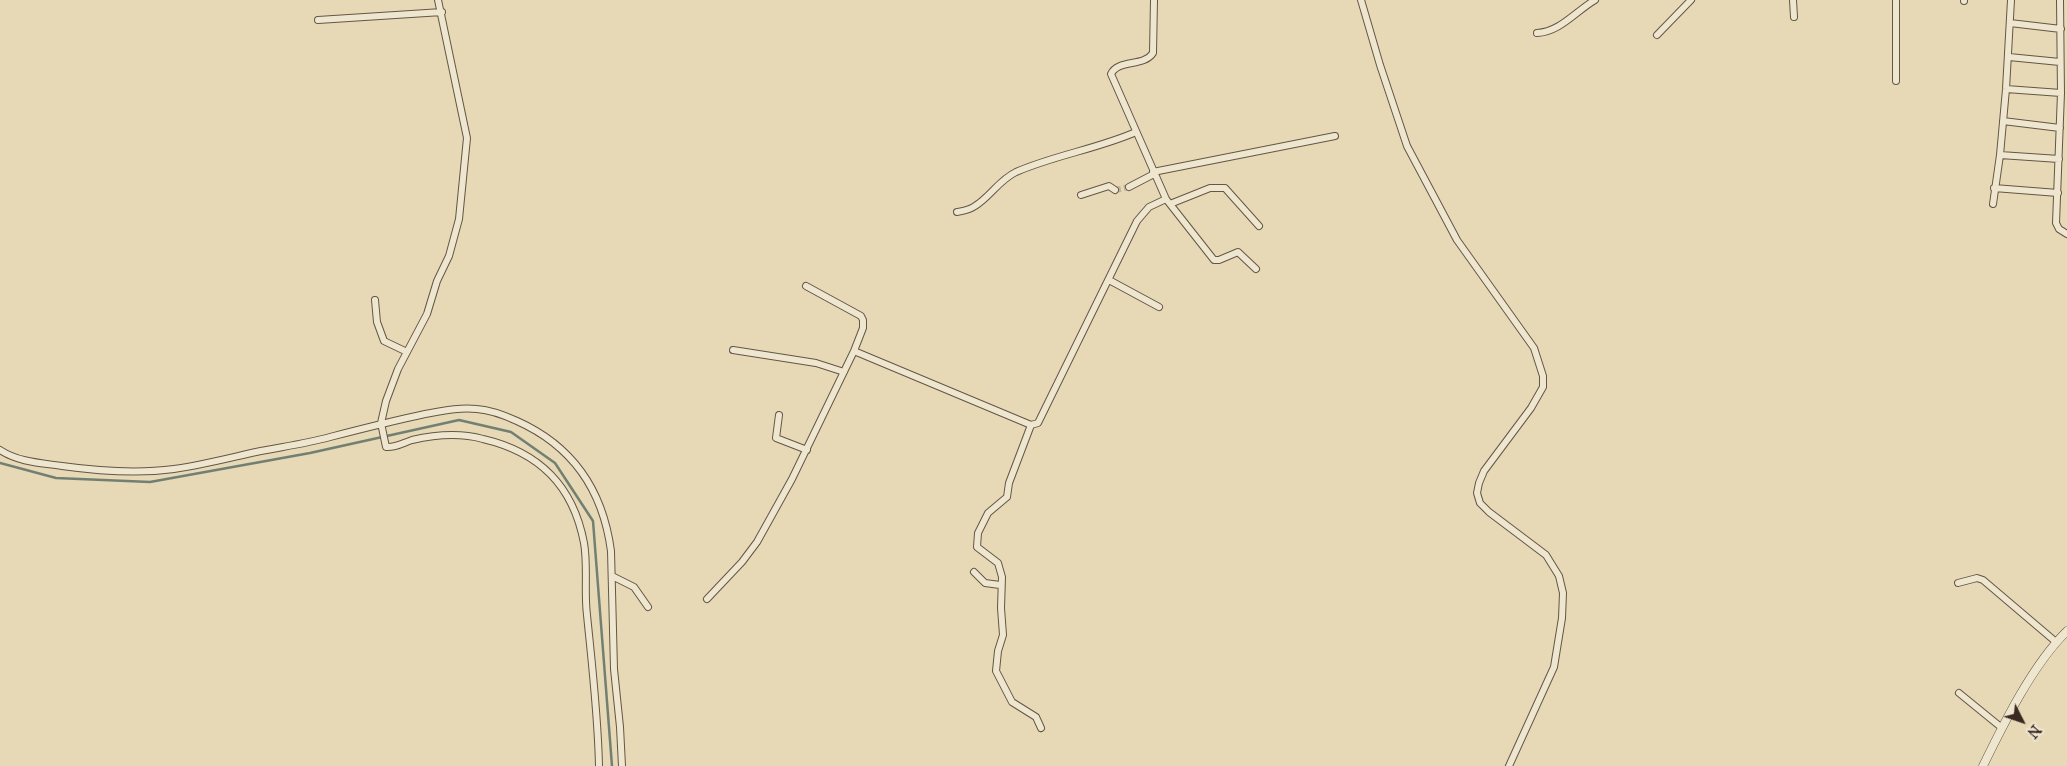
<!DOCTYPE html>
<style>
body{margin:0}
#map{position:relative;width:2067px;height:766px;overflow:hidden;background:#e7d8b6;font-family:"IM FELL Great Primer",serif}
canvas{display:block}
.north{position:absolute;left:1997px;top:696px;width:50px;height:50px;-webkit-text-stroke:4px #efe6d0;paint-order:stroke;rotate:131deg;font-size:14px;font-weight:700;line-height:20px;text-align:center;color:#382a21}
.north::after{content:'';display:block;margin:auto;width:18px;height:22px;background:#382a21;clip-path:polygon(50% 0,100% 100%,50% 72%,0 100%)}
</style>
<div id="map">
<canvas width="2067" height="766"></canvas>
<div class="north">N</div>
</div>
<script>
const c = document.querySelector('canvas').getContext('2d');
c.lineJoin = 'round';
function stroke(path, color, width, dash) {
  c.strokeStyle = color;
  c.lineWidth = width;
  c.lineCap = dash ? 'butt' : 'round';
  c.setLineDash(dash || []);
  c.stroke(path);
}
const stream = new Path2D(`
 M0 463 56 478 150 482 310 453 459 420 511 432 555 463 593 521 612 766`);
const minorTunnel = new Path2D(`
 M1115 190 1129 187`);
const minor = new Path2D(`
 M438 0 467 138 459 219 449 256 437 281 427 314 398 369 386 401 381 423 386 447C395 448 403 443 412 440 434 435 461 433 483 439 539 452 573 485 584 543 588 565 584 592 587 615 592 665 598 715 599 766
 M1361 0 1380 65 1407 146 1457 240 1534 348 1543 376V387L1531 408 1484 471 1479 483 1477 493 1480 503 1489 512 1546 555 1559 576 1563 593 1562 618 1554 667 1509 766
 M1793 0 1794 17
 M1896 0V81
 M1964 0V1
 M2060 0 2061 93 2056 223 2059 229 2067 234
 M318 20 442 12
 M2010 23 2061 29
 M1537 33C1560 32 1576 11 1595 0
 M1657 35 1691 0
 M2009 57 2060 62
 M2006 89 2061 93
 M2003 121 2060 128
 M2000 155 2059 159
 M1153 172 1335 136
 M1129 187 1154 174
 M1994 188 2058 193
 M1081 195 1109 186 1115 190
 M1166 199 1214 260H1219L1238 252 1256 269
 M1170 204 1210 188H1225L1259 226
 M1993 204 2000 155 2006 89 2011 0
 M957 212C962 211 970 210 975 206 990 197 999 180 1016 172 1055 155 1097 149 1136 132
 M1109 280 1159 307
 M375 300 377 322 384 341 407 352
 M733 350 816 363 844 372
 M854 351 1031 425 1038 423 1137 221 1149 207 1166 199 1111 74C1118 59 1144 67 1153 53L1154 0
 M779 415 776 438 807 450
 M1031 425 1009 483 1007 497 988 513 978 533 977 547 998 563 1002 577 1001 608 1003 635 998 651 996 671 1012 702 1036 717 1041 728
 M0 450C18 462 41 463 62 466 98 471 137 474 174 469 202 465 229 458 256 452 280 447 305 444 330 437 361 429 392 421 425 414 442 411 459 407 477 409 491 410 504 415 517 421 573 446 603 491 611 551L614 669 620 727 622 766
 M974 572 985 583 1000 585
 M612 576 634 587 648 607
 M1958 583 1977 578 1983 580 2056 642
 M707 599 742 562 757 542 792 479 854 351 863 328V320L861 316 806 286
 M1959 693 2002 728`);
const tertiary = new Path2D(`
 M1983 766C2004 723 2033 664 2067 631`);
stroke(stream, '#718073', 2.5);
stroke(minorTunnel, '#c4b598', 6, [6, 3]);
stroke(minor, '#645646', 8);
stroke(tertiary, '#645646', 9);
stroke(minor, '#efe6d0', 6);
stroke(tertiary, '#efe6d0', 8);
</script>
